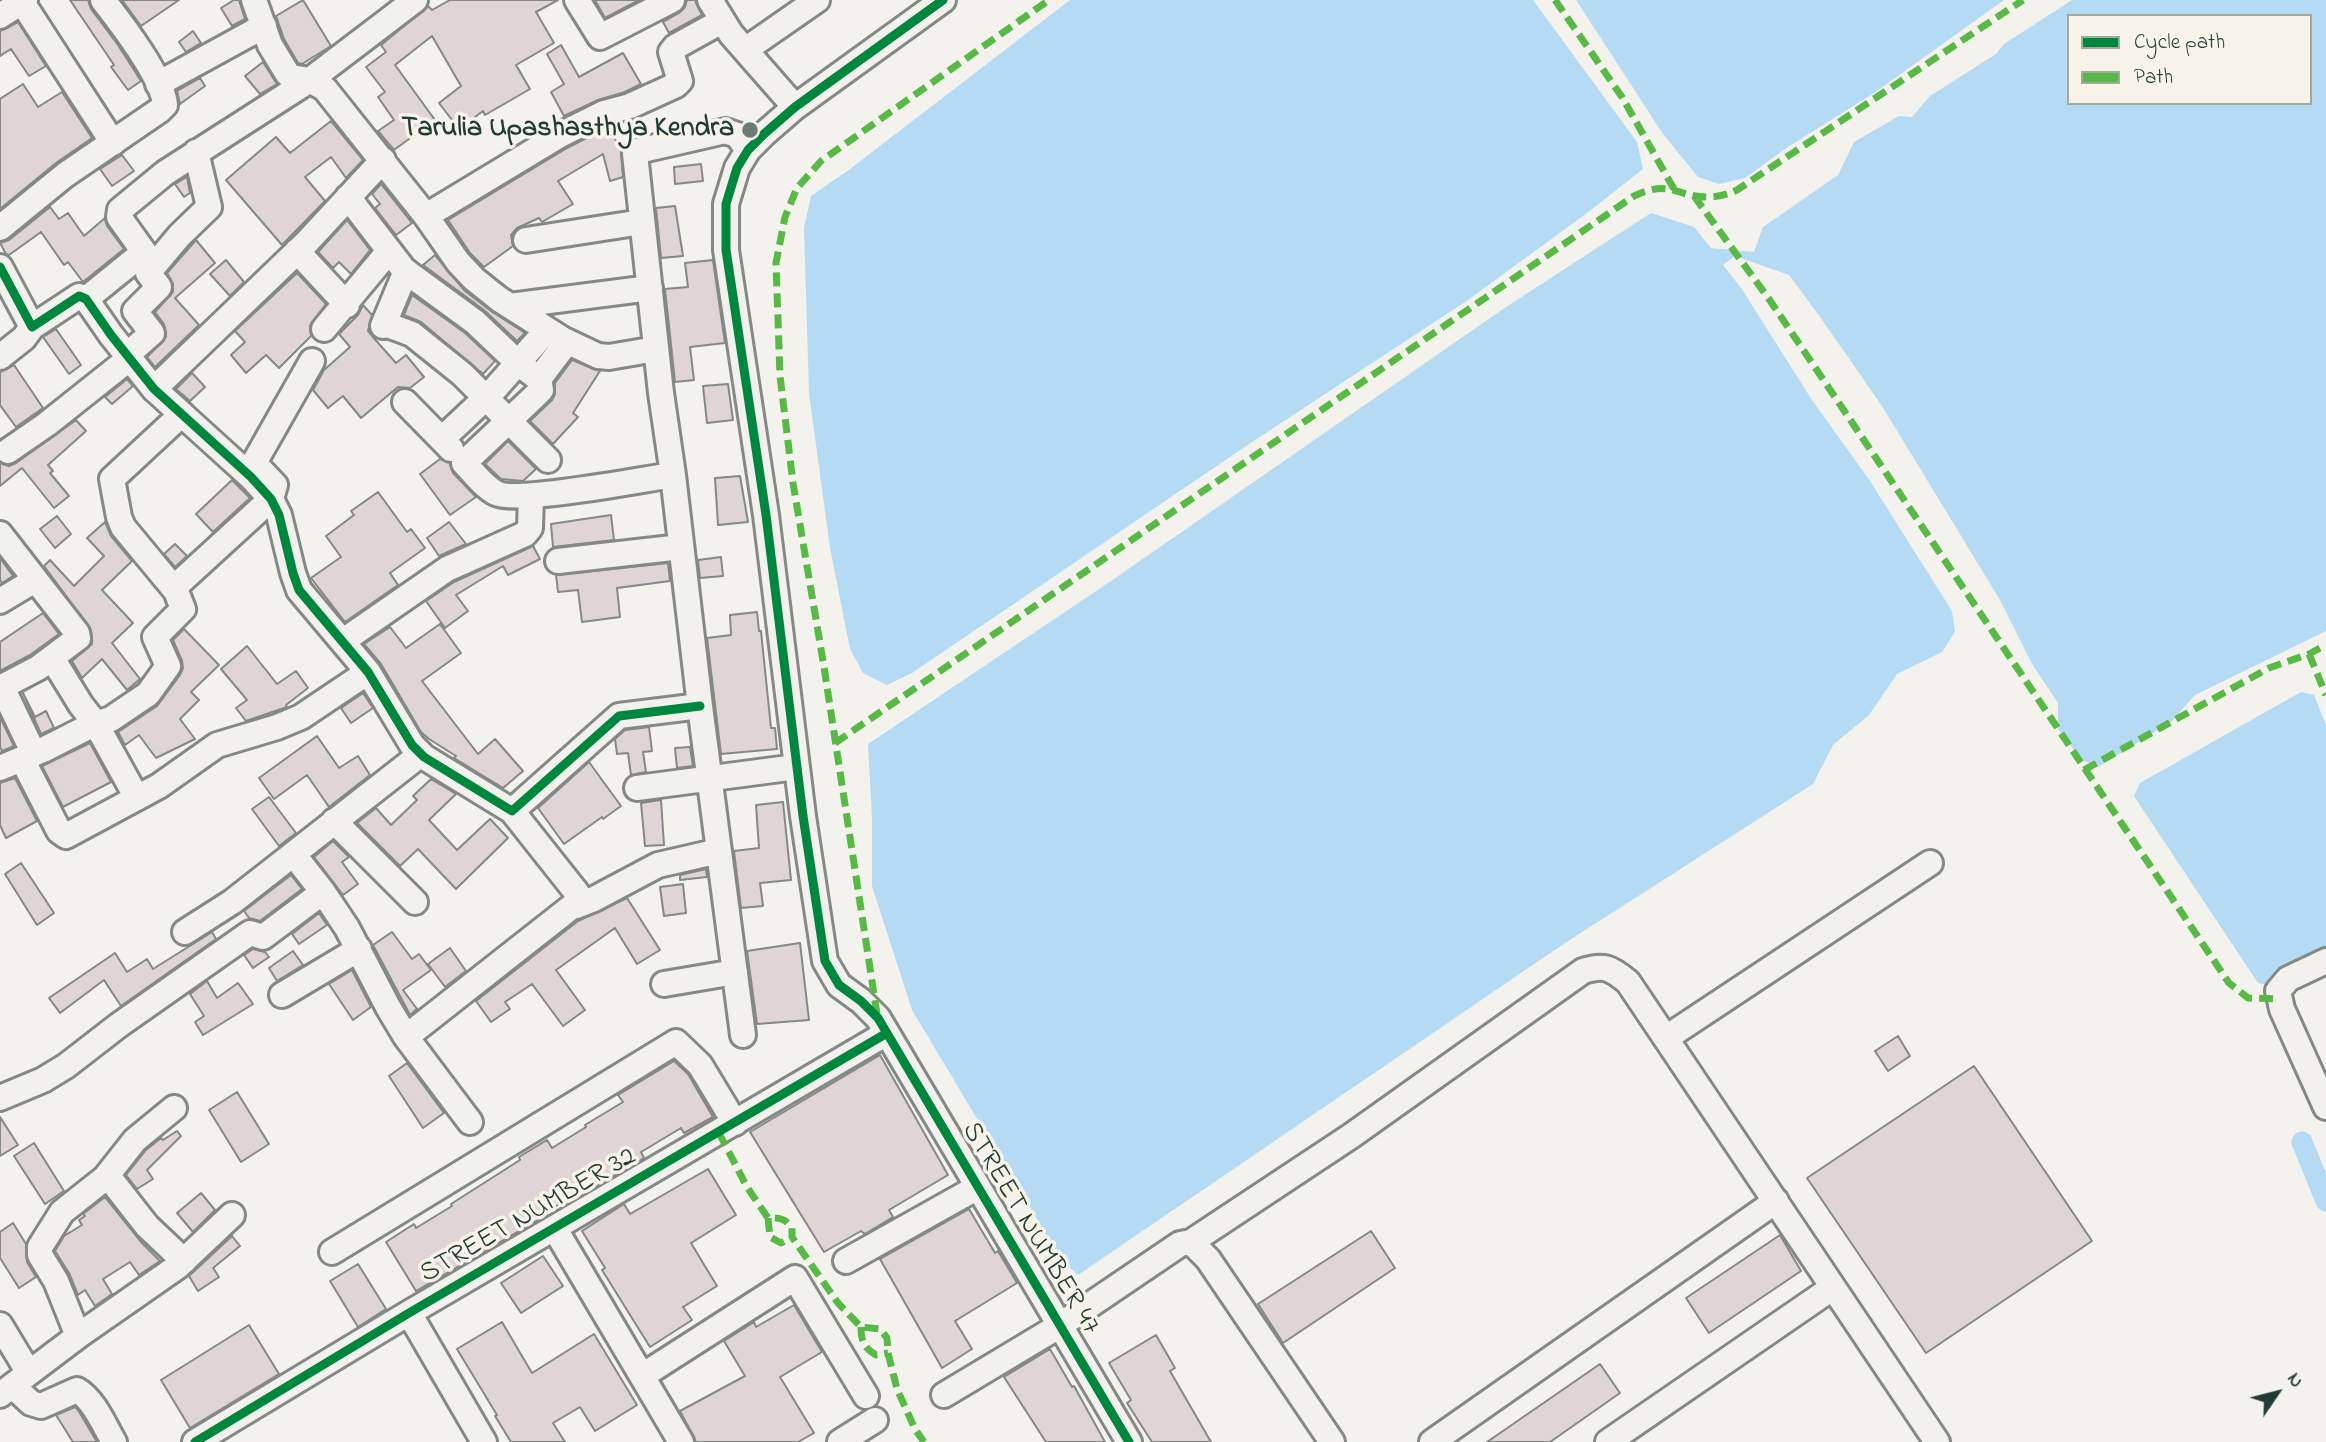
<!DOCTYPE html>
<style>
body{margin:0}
#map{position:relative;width:2326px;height:1442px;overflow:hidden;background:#f4f2ec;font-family:"Indie Flower",sans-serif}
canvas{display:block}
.legend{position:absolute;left:2067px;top:14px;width:245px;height:91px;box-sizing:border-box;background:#f7f3e8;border:2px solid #a1aaa0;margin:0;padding:9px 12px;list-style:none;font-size:21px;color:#1f3d34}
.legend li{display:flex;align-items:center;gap:14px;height:35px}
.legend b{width:35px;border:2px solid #a1aaa0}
.north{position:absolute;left:2242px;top:1358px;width:70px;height:70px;-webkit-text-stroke:5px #f7f3e8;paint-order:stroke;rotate:55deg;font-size:19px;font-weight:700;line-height:28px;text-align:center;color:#1f3d34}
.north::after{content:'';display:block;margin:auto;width:24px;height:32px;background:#1f3d34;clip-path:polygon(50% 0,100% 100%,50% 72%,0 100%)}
</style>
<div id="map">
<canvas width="2326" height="1442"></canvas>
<ul class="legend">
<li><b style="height:9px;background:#00873e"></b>Cycle path</li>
<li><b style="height:9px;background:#58b947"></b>Path</li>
</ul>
<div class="north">N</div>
</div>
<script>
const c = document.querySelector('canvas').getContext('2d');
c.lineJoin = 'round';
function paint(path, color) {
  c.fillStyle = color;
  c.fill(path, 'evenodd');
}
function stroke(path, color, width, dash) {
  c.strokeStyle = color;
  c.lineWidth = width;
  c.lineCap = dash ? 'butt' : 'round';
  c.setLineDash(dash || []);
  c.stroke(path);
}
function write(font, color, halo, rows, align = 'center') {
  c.font = font + ' "Indie Flower",sans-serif';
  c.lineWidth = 7;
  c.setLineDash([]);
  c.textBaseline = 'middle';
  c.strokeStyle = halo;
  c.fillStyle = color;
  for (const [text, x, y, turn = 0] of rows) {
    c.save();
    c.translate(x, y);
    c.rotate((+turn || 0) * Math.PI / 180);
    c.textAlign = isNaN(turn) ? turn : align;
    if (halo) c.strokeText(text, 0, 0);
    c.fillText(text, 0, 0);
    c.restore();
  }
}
const water = new Path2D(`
 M1070 0H1533L1637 142 1643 169 1587 213 1468 300 1249 444 912 673 887 685 863 673 850 649 830 548 809 393 804 228 811 196 850 169Z
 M1576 0H2004L1874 93 1788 147 1745 178 1719 184 1698 177 1663 134Z
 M2072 0H2326V631L2195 695 2171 722 2098 767 2082 760 2058 729V703L2032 664 2000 600 1882 406 1818 314 1789 275 1735 256 1723 265 1741 288 1812 400 1870 481 1952 611 1955 632 1942 652 1897 674 1869 715 1833 745 1813 784 1565 943 1078 1275 1062 1261 912 1010 872 886V818L868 744 1111 581 1506 307 1651 213 1694 227 1711 248 1754 252 1763 227 1838 175 1854 142 1899 116 1912 117 1930 96 1996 54 2004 44ZM2069 16H2310V103H2069Z
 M2301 692 2314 695 2326 725V962L2275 987 2258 983 2134 796 2140 783Z`);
const canal = new Path2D(`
 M2302 1142 2326 1201`);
const building = new Path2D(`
 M70 0H88L91 9 118 45 141 81 128 90 111 67 114 65Z
 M122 0H179L141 26Z
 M234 0H239L245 19 232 26 221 8Z
 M303 0 331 46 302 64 298 63 284 39 276 16Z
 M450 0H558L536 12 554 43 516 65 530 89 485 115 483 111 459 129 439 103 461 86 432 36 395 65 435 120 394 150 378 131 394 120 378 97 385 92 366 67 386 52 381 45 428 6 432 10Z
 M595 0H639L605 18Z
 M687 0H695L702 15 669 33 663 22 679 13 685 7Z
 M18 22 46 66 29 76 11 49 0 56V31Z
 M193 31 201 43 186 52 179 42Z
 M561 45 579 77 623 53 641 84 625 92 598 100 564 116 551 92 564 84 547 54Z
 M263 62 277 84 260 94 245 76Z
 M200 78 205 86 180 104 177 91Z
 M23 84 38 107 62 92 92 138 56 163 0 209V99Z
 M331 121 363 160 346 178 331 157 305 177 325 201 282 245 226 180 276 137 290 153Z
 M608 127 621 149 623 177 610 181 603 154 558 181 573 204 542 222 539 218 517 228 511 235 513 246 484 267 470 253 448 220 567 148Z
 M122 155 134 171 112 186 100 169Z
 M701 164 703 181 675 184 674 167Z
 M187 177 190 193 184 197 175 184Z
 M381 184 412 223 396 235 375 208 380 204 372 194Z
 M675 206 683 256 661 258 656 208Z
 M50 207 59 219 68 213 84 236 105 218 107 226 124 249 83 282 68 262 64 265 41 232 9 255 6 254 0 243 9 240Z
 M347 220 370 250 351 274 339 262 333 268 318 252Z
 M196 240 215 263 175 298 199 325 155 367 147 357 166 337 164 324 155 312 173 292V284L167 273Z
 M435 255 465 291 491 311 525 333 517 341 484 310 423 265Z
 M226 260 244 282 230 296 210 274Z
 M713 260 725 343 690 347 694 380 675 382 665 289 688 287 685 263Z
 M297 273 326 304 310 326 311 336 279 368 266 355 246 373 231 355 245 342 235 331Z
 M412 295 465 333 495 361 483 374 421 322 404 315Z
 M363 305 372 315 368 331 372 336 396 363 406 355 424 377 410 388 398 387 361 418 343 396 328 408 313 390 324 370 350 347 339 334 358 315Z
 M56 329 81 365 69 374 43 337Z
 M572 360 600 371 573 413 578 417 553 444 530 421 552 400 555 394V383Z
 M14 365 43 408 16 427 0 405V372Z
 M192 373 205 387 190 401 176 389Z
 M127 379 133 386 112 404 105 397Z
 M728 384 733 420 707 423 703 386Z
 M76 420 86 431 48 465 53 471 50 473 69 496 54 508 22 468 0 486V463L9 466 16 463Z
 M508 441 536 469 523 481 501 479 485 464Z
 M440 459 450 463 453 473 476 497 450 515 420 474Z
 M740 476 748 522 718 525 715 478Z
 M232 480 250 498 213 532 196 514Z
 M378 492 407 532 411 529 425 548 390 573 398 585 345 622 311 578 341 557 326 536 354 515 351 511Z
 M611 515 614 540 553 547 551 524Z
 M57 516 71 534 55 548 40 529Z
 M105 522 111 536 132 561 102 590 133 623 112 643 140 679 127 690 102 659 82 678 72 661 92 644 91 630 44 566 50 560 74 586 104 556 87 538Z
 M449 522 466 544 439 556 427 538Z
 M175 544 187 556 175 567 164 554Z
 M533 546 540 559 508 575 503 566 456 595 468 611 445 628 426 601 454 582Z
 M721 557 723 576 700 578 698 560Z
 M0 558 13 576 2 583 0 580Z
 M668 563 670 581 617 588 620 617 582 622 578 590 558 592 556 575Z
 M757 612 759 631H761L771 728H775L777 749 721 754 707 638 731 635 730 615Z
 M43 613 59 634 30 655 0 671V642Z
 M440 624 461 653 422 681 478 754 495 739 523 771 503 788 454 758 456 756 429 739 421 732 381 664 364 644 390 627 406 648Z
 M184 629 219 665 191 692 199 700 180 719 195 739 156 758 139 735 125 745 118 732 157 706 180 675 183 668 182 661 173 640Z
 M247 646 277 684 296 671 308 688 286 705 287 707 246 721 236 708 247 700 221 669Z
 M23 693 35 717 46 711 54 728 41 734Z
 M363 693 373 708 351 723 341 708Z
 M0 717 14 746 2 751 0 747Z
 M649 727 652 751 643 752 646 772 631 775 628 753 617 754 615 739 625 730Z
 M317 736 339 768 358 756 370 775 329 807 307 775 274 799 259 778Z
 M90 743 111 782 63 807 42 766Z
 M690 747 693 766 677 768 675 748Z
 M589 762 621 806 603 819 602 817 564 844 538 808Z
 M15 778 37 821 6 838 0 825V783Z
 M431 779 456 794 429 820 457 850 490 819 508 838 456 889 418 849 400 866 357 823 376 808 391 825 417 800 413 796Z
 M269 797 296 833 279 846 252 809Z
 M661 800 664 845 645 846 641 803Z
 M783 802 791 880 760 883 763 906 741 908 734 851 759 848 756 805Z
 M333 841 349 857 342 862 358 884 343 895 314 857Z
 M21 863 54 913 37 925 5 874Z
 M706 869 707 877 680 880V875Z
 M291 875 302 889 260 921 249 918 244 911Z
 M683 884 686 913 664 916 660 887Z
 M627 898 660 950 637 964 615 928 556 970 585 1010 563 1026 532 984 505 1002 510 1009 491 1022 476 1001 578 921Z
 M319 913 327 925 299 944 292 934Z
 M212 932 216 939 121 1006 104 980 60 1013 49 998 115 953 127 972 147 959 153 969Z
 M392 932 412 959 419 954 431 970 403 990 417 1009 410 1015 373 945Z
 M800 943 809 1020 757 1024 747 951Z
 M450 948 466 971 445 987 428 964Z
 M253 949 265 952 269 957 253 968 244 955Z
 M293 951 303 965 277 981 269 968Z
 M352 970 371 1007 353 1020 329 984Z
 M207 981 217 998 238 983 253 1004 203 1035 195 1022 204 1016 190 994Z
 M1898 1036 1910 1056 1888 1071 1875 1051Z
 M880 1055 948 1175 889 1210 893 1217 865 1234 861 1231 824 1252 750 1132Z
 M674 1061 688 1074 713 1117 684 1133 681 1128 641 1152 644 1158 585 1193 583 1189 542 1215 543 1217 416 1291 386 1242 414 1224 416 1228 452 1206 451 1204 520 1160 519 1157 547 1140 552 1148 586 1127 585 1125 623 1102 618 1095Z
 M407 1063 444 1113 423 1128 389 1076Z
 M1974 1066 2092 1241 1926 1353 1807 1178Z
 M237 1092 269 1144 241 1162 209 1110Z
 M0 1117 18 1145 0 1156Z
 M177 1131 181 1136 147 1170 153 1179 137 1189 126 1175 146 1150 161 1138 163 1140Z
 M34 1143 64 1191 45 1204 14 1156Z
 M708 1169 736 1215 691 1243 717 1286 683 1307 692 1320 650 1347 602 1270 605 1268 582 1231 624 1204 630 1214Z
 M201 1193 215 1210 193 1232 177 1213Z
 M105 1197 142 1243 160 1261 139 1275 130 1262 103 1279 112 1294 95 1306 85 1290 78 1295 69 1273 55 1251 64 1236 82 1225 79 1220 85 1216 83 1214Z
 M969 1209 995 1253 998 1251 1017 1283 955 1321 972 1349 942 1368 880 1259Z
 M13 1223 26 1244 27 1262 36 1277 19 1288 0 1258V1232Z
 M1371 1231 1395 1268 1283 1343 1258 1304Z
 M1780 1235 1801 1271 1709 1333 1686 1298Z
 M232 1236 240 1246 213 1268 219 1277 198 1291 189 1276Z
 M543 1256 563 1286 521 1313 501 1283Z
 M358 1264 386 1309 358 1327 330 1281Z
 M794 1305 822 1352 780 1377 814 1433 798 1442H696L680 1411 745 1376 724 1341 754 1322 756 1327Z
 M502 1322 532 1373 594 1334 637 1405 595 1431 580 1407 553 1423 565 1442H511L495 1416 497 1415 457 1349Z
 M249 1325 279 1374 190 1428 161 1380Z
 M1156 1335 1175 1368 1170 1371 1211 1442H1152L1127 1403 1131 1400 1109 1363Z
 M1050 1349 1072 1387 1074 1386 1105 1442H1046L1004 1377Z
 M1600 1364 1620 1393 1550 1442H1487Z
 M75 1407 78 1410 97 1442H73L56 1415Z`);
const minor = new Path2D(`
 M254 0 270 45 287 73 291 77 310 80 325 89 426 216 458 262 474 279 499 299 562 339 598 356 609 357 656 349
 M577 0 600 37 672 0
 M710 0 731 34 795 107
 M943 0 795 107 764 134 748 150 737 168 726 204V250L766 515 803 816 825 961 839 985 861 1001 878 1018 1129 1442
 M22 2 113 143
 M0 16 25 0
 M745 50 817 0
 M158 84 264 26
 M348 197 404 270 475 322 518 363 539 379
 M426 216 560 135 604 113 630 106 676 85 680 81 671 52 675 47 722 21
 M0 228 65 175 160 110 165 105C163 77 121 23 103 0
 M526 240 642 222
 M297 251 347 305
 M0 267 32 327 79 296 86 299 111 335 154 389 251 477 271 499 279 515 293 573 299 590 368 672 412 745 424 757 512 811 619 716 700 706
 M86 299 144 252 119 217 120 210 165 173 310 80 415 0
 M510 306 650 288
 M385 324 412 334 462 374 548 460
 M383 326 406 271
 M324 329 389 251
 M567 342 539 379 541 390 536 395 464 463C474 473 484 487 496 493 516 504 644 479 673 475
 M127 355 152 333 135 311 159 287 148 273 180 235 209 207 196 152
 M0 357 24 338 32 327
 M154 389 306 243 383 160
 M405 402 451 449
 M442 439 492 392 547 330
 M8 451 47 424 130 358
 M0 534 77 633 78 638 38 668 0 688
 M558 561 681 547
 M176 591 123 527 119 517 112 479 182 414
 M0 601 35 580
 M343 641 447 569 525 534 530 528 531 496
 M52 658 81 705 96 724 137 798
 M2 687 34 754
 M22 759 59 831 66 836 159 786 217 745 277 727 301 717 368 672
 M0 768 43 750 92 725 111 719 148 694 168 666 155 637 183 609 176 591 178 584 271 499 275 485 254 463 312 361
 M637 788 796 767
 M334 821 415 902
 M294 855 323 892 347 928 388 1007 406 1037 470 1122
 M576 906 594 899 658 865 719 851
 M185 932 232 902 421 754
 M2326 961 2288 979 2278 991 2282 1009 2326 1107
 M664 984 735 972
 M282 995 359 949
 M743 1035 700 706 673 475 661 393 635 154 638 151 725 131 737 135 748 150
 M406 1037 579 901 580 898 577 893 512 811
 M1666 1038 1930 863
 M0 1098 43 1080 66 1066 119 1025 250 933 263 937 323 892
 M108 1176 147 1226 184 1261
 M555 1229 681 1442
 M1191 1242 1351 1136 1583 971C1604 964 1611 968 1628 982L1937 1442
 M332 1252 676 1042 700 1065 735 1123
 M846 1261 978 1187
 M409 1313 484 1442
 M0 1325 29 1373
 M78 1336 56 1281 40 1255V1247L62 1212 105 1178 135 1140 174 1108
 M642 1376 795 1278 866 1396
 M13 1386 31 1403 41 1406 77 1390C94 1400 104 1425 114 1442
 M0 1395 78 1336 177 1267 232 1215
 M944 1395 1059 1326 1180 1244 1191 1242 1208 1259 1332 1442
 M195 1442 409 1313 887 1033
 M840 1442 875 1420
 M1432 1442 1776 1201
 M1608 1442 1832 1288`);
const quiet = new Path2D(`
 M1555 0 1622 97 1674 189
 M1694 196 1769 299 2229 983 2248 998 2279 999
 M2309 654 2326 695
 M835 743 1634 196C1672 178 1676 198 1710 197 1719 197 1728 194 1737 190L2023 0
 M2084 770 2269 668 2309 654 2326 645
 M877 1014 824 667 793 483 780 376 776 263 785 217 797 188 821 161 1049 0
 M719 1133 747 1187 768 1218C780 1218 785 1218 792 1228V1237L838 1303 861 1327 880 1329 887 1338 888 1353 897 1389 915 1429 924 1442
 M768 1218 770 1237 781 1243 792 1237
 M861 1327C861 1341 864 1348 876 1355L888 1353`);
const cycleway = new Path2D(`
 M943 0 795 107 764 134 748 150 737 168 726 204V250L766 515 803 816 825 961 839 985 861 1001 878 1018 1129 1442
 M0 267 32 327 79 296 86 299 111 335 154 389 251 477 271 499 279 515 293 573 299 590 368 672 412 745 424 757 512 811 619 716 700 706
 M195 1442 409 1313 887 1033`);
const markers = [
 [750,130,9,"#6a7c74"]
];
const poiNames = [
 ["Tarulia Upashasthya Kendra",734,130]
];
const streetNames = [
 ["STREET NUMBER 32",529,1217,-30],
 ["STREET NUMBER 47",1029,1229,59]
];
paint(water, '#b4daf4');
stroke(canal, '#b4daf4', 21);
paint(building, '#dfd4d6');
stroke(building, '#848985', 2);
stroke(minor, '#848985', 30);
stroke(minor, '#f2f1ed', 24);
stroke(quiet, '#58b947', 7, [14, 7]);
stroke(cycleway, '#00873e', 9);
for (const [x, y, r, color] of markers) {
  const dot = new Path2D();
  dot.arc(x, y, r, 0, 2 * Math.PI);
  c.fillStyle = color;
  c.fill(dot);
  stroke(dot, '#f7f3e8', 2.5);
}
write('bold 28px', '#1f3d34', '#f7f3e8', poiNames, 'right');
write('28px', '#1f3d34', '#f7f3e8', streetNames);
</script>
